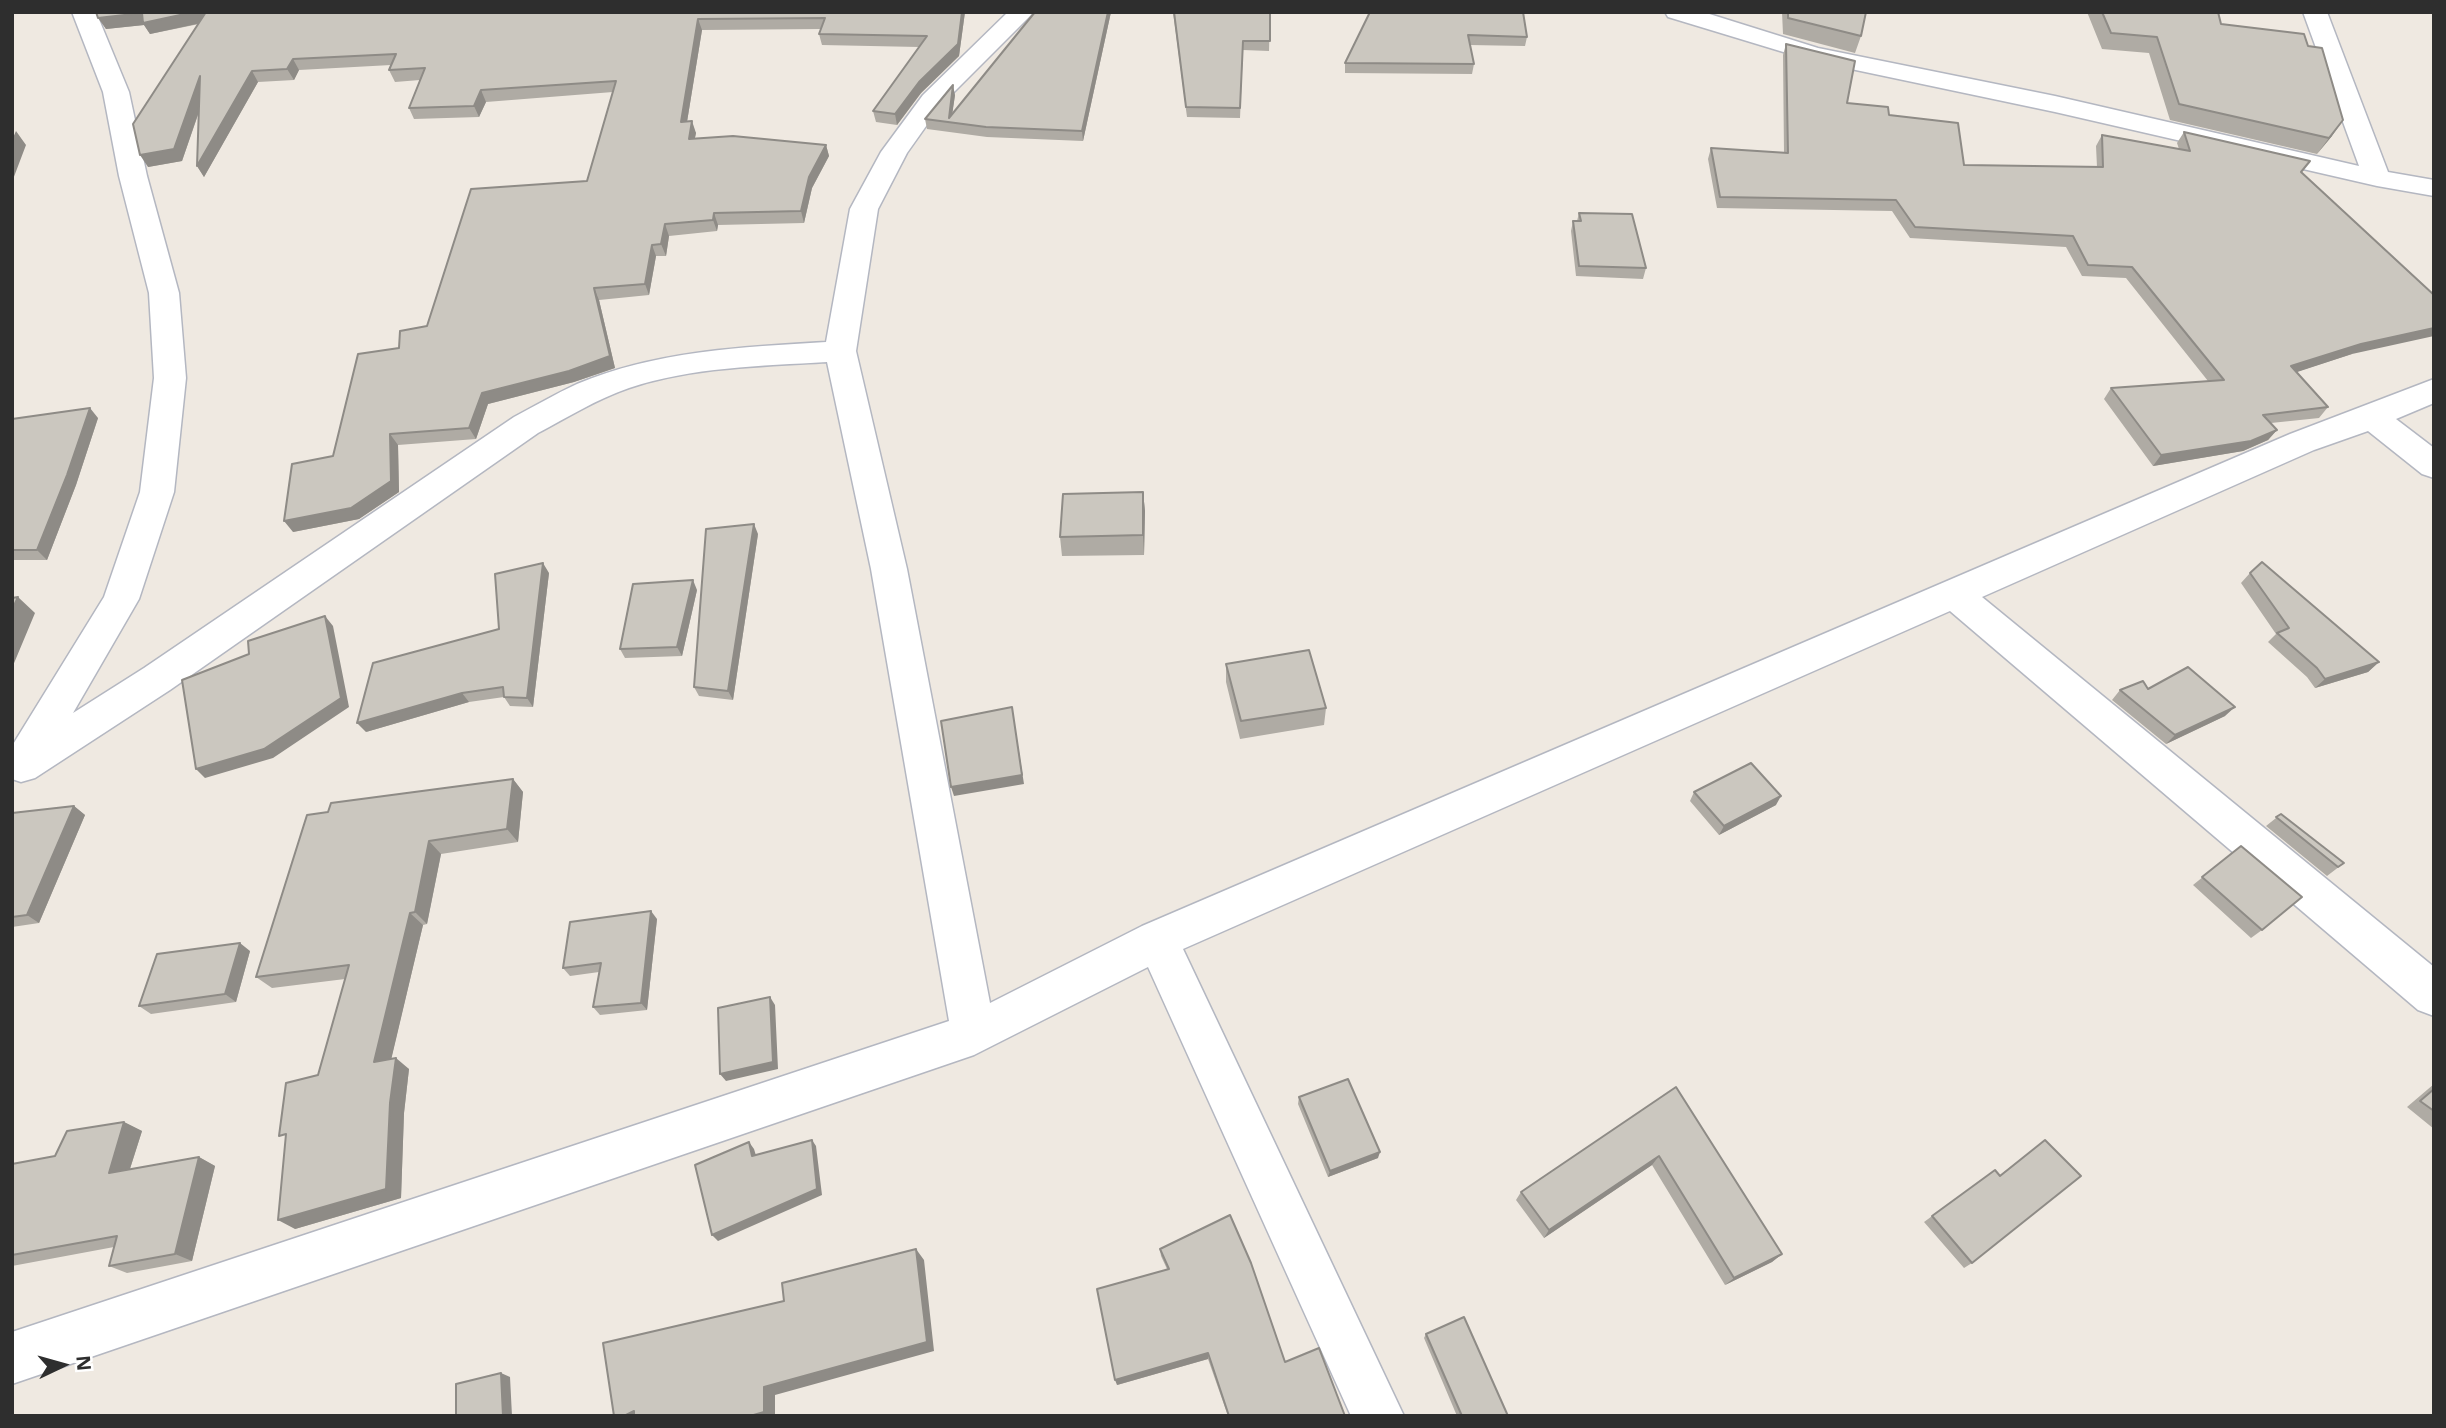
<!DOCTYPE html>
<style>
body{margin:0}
#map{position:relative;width:2446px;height:1428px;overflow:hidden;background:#efe9e1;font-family:"Noto Sans",sans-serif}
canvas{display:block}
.frame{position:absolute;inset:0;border:14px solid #2e2e2e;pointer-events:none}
.north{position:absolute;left:28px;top:1330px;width:70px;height:70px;-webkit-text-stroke:5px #fff;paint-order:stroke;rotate:85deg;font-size:19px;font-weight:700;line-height:28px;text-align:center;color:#2e2e2e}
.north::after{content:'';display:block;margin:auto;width:24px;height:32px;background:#2e2e2e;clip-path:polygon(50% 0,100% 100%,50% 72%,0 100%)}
</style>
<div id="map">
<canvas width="2446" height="1428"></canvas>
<div class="frame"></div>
<div class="north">N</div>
</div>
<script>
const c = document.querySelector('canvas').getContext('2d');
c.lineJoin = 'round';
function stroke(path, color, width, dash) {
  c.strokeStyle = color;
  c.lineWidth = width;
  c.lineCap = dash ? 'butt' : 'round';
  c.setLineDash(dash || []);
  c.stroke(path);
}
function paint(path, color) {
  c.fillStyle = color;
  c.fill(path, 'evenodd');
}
const minor = new Path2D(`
 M72 12H96L129 92 147 176 179 293 186 378 174 492 139 599 73 713 144 668 514 417C535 406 555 394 577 384 655 351 742 347 826 342L850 209 881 152 923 95 1008 12H1034L941 105 907 153 878 209 856 351 907 569 990 1003 1142 926 2290 434 2434 379V403L2396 419 2434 448V478L2422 474 2368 431 2314 450 1982 597 2434 967V1016L2418 1010 1950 611 1183 949 1404 1416H1351L1148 967 974 1055 12 1384V1332L949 1021 871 569 827 362C761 366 692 367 629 388 597 399 568 417 538 433L170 690 35 778 21 782 12 779V746L104 597 140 492 154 378 149 293 119 176 103 92Z
 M1665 12H1703L1818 48 2055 96 2359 166 2303 12H2327L2388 172 2434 180V196L2377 186 2055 112 1813 61 1668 17Z`);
const wall = new Path2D(`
 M96 12H965L959 56 921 93 897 125 876 122 873 111 919 47 822 45 819 34 821 29 702 30 687 122 696 133 695 138 826 145 829 156 812 188 804 223 718 225 717 231 669 236 666 256H656L649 295 599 300 615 368 574 382 488 404 476 439 398 445 399 492 359 519 293 532 333 456 399 348 427 326 587 181 613 92 486 102 479 117 414 119 409 108 420 80 395 82 389 70 391 65 299 70 294 80 258 82 204 177 197 166 199 112 182 161 148 167 199 24 150 34 144 25 106 29Z
 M1035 12H1111L1083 141 987 137 927 129 925 119 955 95 952 114Z
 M1173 12H1270L1269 51 1243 50 1240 118 1187 117Z
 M1370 12 1527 37 1525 46 1470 45 1474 64 1472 74 1345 73V63Z
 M1782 12H1866L1861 36 1855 53 1783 34Z
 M2087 12H2218L2221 24 2332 136 2317 154 2170 120 2149 53 2102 49Z
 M1786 44 1847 103 1889 115 1964 165 2097 167 2096 146 2102 135 2179 149 2177 143 2184 132 2302 173 2352 354 2296 372 2328 407 2319 418 2271 423 2277 430 2268 440 2243 451 2153 466 2104 399 2111 388 2208 381 2126 278 2082 276 2066 247 1910 238 1892 211 1717 208 1708 159 1711 148 1784 153 1783 55Z
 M1579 213 1646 268 1643 279 1576 276 1571 231 1573 221H1577Z
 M98 418 76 485 47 560H12V419Z
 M1143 492 1145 511 1144 555 1062 556 1060 537Z
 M758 534 733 700 699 696 694 687Z
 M549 573 533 707 510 706 504 697 469 702 366 732 499 629Z
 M2250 573 2379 662 2368 672 2315 688 2307 677 2268 642 2276 634 2241 583Z
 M697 590 682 656 625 658 620 649Z
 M1226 664 1326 708 1324 725 1240 739 1226 682Z
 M2148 689 2225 716 2166 744 2112 700 2120 690Z
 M513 779 523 792 518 842 441 854 427 924 423 925 391 1059 409 1069 404 1113 401 1198 295 1229 318 1075 345 979 272 988 256 977 328 812Z
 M1694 792 1776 805 1719 835 1690 801Z
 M74 806 85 815 39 923 12 927V813Z
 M2281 814 2344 863 2327 876 2266 826Z
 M2241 846 2262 930 2251 938 2193 885Z
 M657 919 647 1010 600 1015 593 1007 599 972 570 976 563 968Z
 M250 951 236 1002 151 1014 139 1006Z
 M2434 1084V1129L2407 1107Z
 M1676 1087 1782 1254 1772 1262 1725 1285 1652 1165 1544 1238 1516 1200 1521 1192Z
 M1299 1097 1378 1158 1328 1177 1298 1104Z
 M124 1122 142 1131 130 1169 199 1157 215 1166 192 1261 127 1273 109 1266 114 1247 12 1266V1164L55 1156Z
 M2045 1140 1972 1263 1964 1268 1924 1222 1995 1170 2000 1175Z
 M1160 1249 1285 1362 1345 1416H1228L1208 1359 1117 1385 1167 1269 1161 1256Z
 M1426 1334 1508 1416H1457L1424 1338Z`);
const shadedWall = new Path2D(`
 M210 12 215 20 150 34 144 25 106 29 98 18 142 13Z
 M962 12H965L959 56 921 93 897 125 895 114Z
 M1108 12H1111L1083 141 1082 131Z
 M698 19 702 30 685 134 681 122Z
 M293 59 299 70 294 80 287 69Z
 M252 71 258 82 204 177 197 166Z
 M200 76 207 88 182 161 148 167 140 155Z
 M953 85 955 95 951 123 949 118Z
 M481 90 486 102 479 117 474 106Z
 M2343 120 2332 136 2317 154 2329 138Z
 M692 121 696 133 692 150 689 139Z
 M16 131 26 145 12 182V140Z
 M826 145 829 156 812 188 804 223 801 211 809 177Z
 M714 213 718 225 717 231 713 220Z
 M665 224 669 236 666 256 661 244Z
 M652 245 656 256 649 295 645 284Z
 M594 288 599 300 615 368 574 382 488 404 476 439 469 428 482 393Z
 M2434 328V336L2352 354 2282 377 2291 366 2361 344Z
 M90 408 98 418 76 485 47 560 37 550Z
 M2277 430 2268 440 2243 451 2153 466 2161 455Z
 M390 434 398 445 399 492 359 519 293 532 284 521Z
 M1143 492 1145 511 1144 555 1143 535Z
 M754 524 758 534 733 700 728 691Z
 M543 563 549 573 533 707 527 698Z
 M693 580 697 590 682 656 677 647Z
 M18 597 35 613 12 668V610Z
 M325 616 333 626 349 707 273 758 205 778 196 769Z
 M2379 662 2368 672 2315 688 2325 679Z
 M462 693 469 702 366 732 357 723Z
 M1012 707 1024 784 954 796 951 787Z
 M2235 707 2225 716 2166 744 2175 735Z
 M513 779 523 792 518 842 507 829Z
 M1781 796 1776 805 1719 835 1724 826Z
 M74 806 85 815 39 923 27 915Z
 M429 841 441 854 427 924 415 912Z
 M651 911 657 919 647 1010 641 1003Z
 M410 913 423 925 388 1073 374 1062Z
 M240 943 250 951 236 1002 225 994Z
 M770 997 775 1005 778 1069 726 1081 720 1074Z
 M396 1058 409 1069 404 1113 401 1198 295 1229 278 1220 390 1103Z
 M124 1122 142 1131 126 1181 109 1173Z
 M812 1140 816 1146 822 1195 718 1241 712 1235Z
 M749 1142 754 1149 758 1162 752 1156Z
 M1380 1152 1378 1158 1328 1177 1330 1171Z
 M1659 1156 1652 1165 1544 1238 1549 1230Z
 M199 1157 215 1166 192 1261 175 1254Z
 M916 1249 924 1260 934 1351 775 1395V1416H750L764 1387Z
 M1782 1254 1772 1262 1725 1285 1734 1278Z
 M1208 1353V1359L1117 1385 1115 1380Z
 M501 1373 510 1377 512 1416H503Z
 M634 1411 644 1416H624Z`);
const building = new Path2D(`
 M96 12H194L143 23 142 13 98 18Z
 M206 12H962L958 44 919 82 895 114 873 111 927 36 819 34 825 18 698 19 681 122 692 121 689 139 733 136 826 145 809 177 801 211 714 213 713 220 665 224 661 244 652 245 645 284 594 288 610 356 569 371 482 393 469 428 390 434 391 481 351 508 284 521 292 464 333 456 358 354 399 348 400 331 427 326 471 189 587 181 616 81 481 90 474 106 409 108 425 68 389 70 396 54 293 59 287 69 252 71 197 166 200 76 174 149 140 155 133 124Z
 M1035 12H1108L1082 131 986 127 925 119 953 85 949 118Z
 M1174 12H1270V41H1243L1240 108 1186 107Z
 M1370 12H1523L1527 37 1468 35 1474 64 1345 63Z
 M1788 12H1866L1861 36 1788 18Z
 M2102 12H2218L2221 24 2304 34 2308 46 2322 48 2343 120 2329 138 2179 104 2157 37 2111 33Z
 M1786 44 1855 61 1847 103 1888 107 1889 115 1958 123 1964 165 2103 167 2102 135 2190 151 2184 132 2310 161 2301 172 2434 295V328L2361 344 2291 366 2328 407 2263 415 2277 430 2251 441 2161 455 2111 388 2224 380 2132 267 2088 265 2073 236 1915 227 1896 200 1720 197 1711 148 1788 153Z
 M1579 213 1632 214 1646 268 1579 266 1573 221H1581Z
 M90 408 67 475 37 550H12V419Z
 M1143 492V535L1060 537 1063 494Z
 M754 524 728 691 694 687 706 529Z
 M2262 562 2379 662 2325 679 2317 668 2277 633 2289 628 2250 573Z
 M543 563 527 698 504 697 503 687 462 693 357 723 373 663 499 629 495 574Z
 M693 580 677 647 620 649 633 584Z
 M18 597 12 610V598Z
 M325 616 341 698 264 749 196 769 182 680 249 654 248 641Z
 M1309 650 1326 708 1241 721 1226 664Z
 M2188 667 2235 707 2175 735 2120 690 2143 681 2148 689Z
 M1012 707 1022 775 951 787 941 721Z
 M1751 763 1781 796 1724 826 1694 792Z
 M513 779 507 829 429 841 415 912 410 913 374 1062 396 1058 390 1103 386 1189 278 1220 286 1134 279 1136 286 1083 318 1075 349 965 256 977 307 815 328 812 331 803Z
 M74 806 27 915 12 917V813Z
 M2281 814 2344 863 2338 867 2276 817Z
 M2241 846 2302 897 2262 930 2202 877Z
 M651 911 641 1003 593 1007 601 963 563 968 570 922Z
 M240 943 225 994 139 1006 157 954Z
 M770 997 773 1062 720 1074 718 1008Z
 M1348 1079 1380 1152 1330 1171 1299 1097Z
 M1676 1087 1782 1254 1734 1278 1659 1156 1549 1230 1521 1192Z
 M2434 1089V1111L2420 1101Z
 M124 1122 109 1173 199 1157 175 1254 109 1266 117 1236 12 1255V1164L55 1156 67 1131Z
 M812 1140 817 1189 712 1235 695 1165 749 1142 752 1156Z
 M2045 1140 2081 1176 1972 1263 1932 1216 1995 1170 2000 1176Z
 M1230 1215 1251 1263 1285 1362 1319 1348 1345 1416H1229L1208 1353 1115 1380 1097 1289 1169 1269 1160 1249Z
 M916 1249 927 1342 764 1387V1412L750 1416H634V1411L624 1416H614L603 1343 784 1301 782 1283Z
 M1464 1317 1508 1416H1462L1426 1334Z
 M501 1373 503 1416H456V1384Z`);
stroke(minor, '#b4b7c1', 3);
paint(minor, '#fff');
paint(wall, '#afaba4');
paint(shadedWall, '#8e8b86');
paint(building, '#cbc7bf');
stroke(building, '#8e8b86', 2);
</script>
